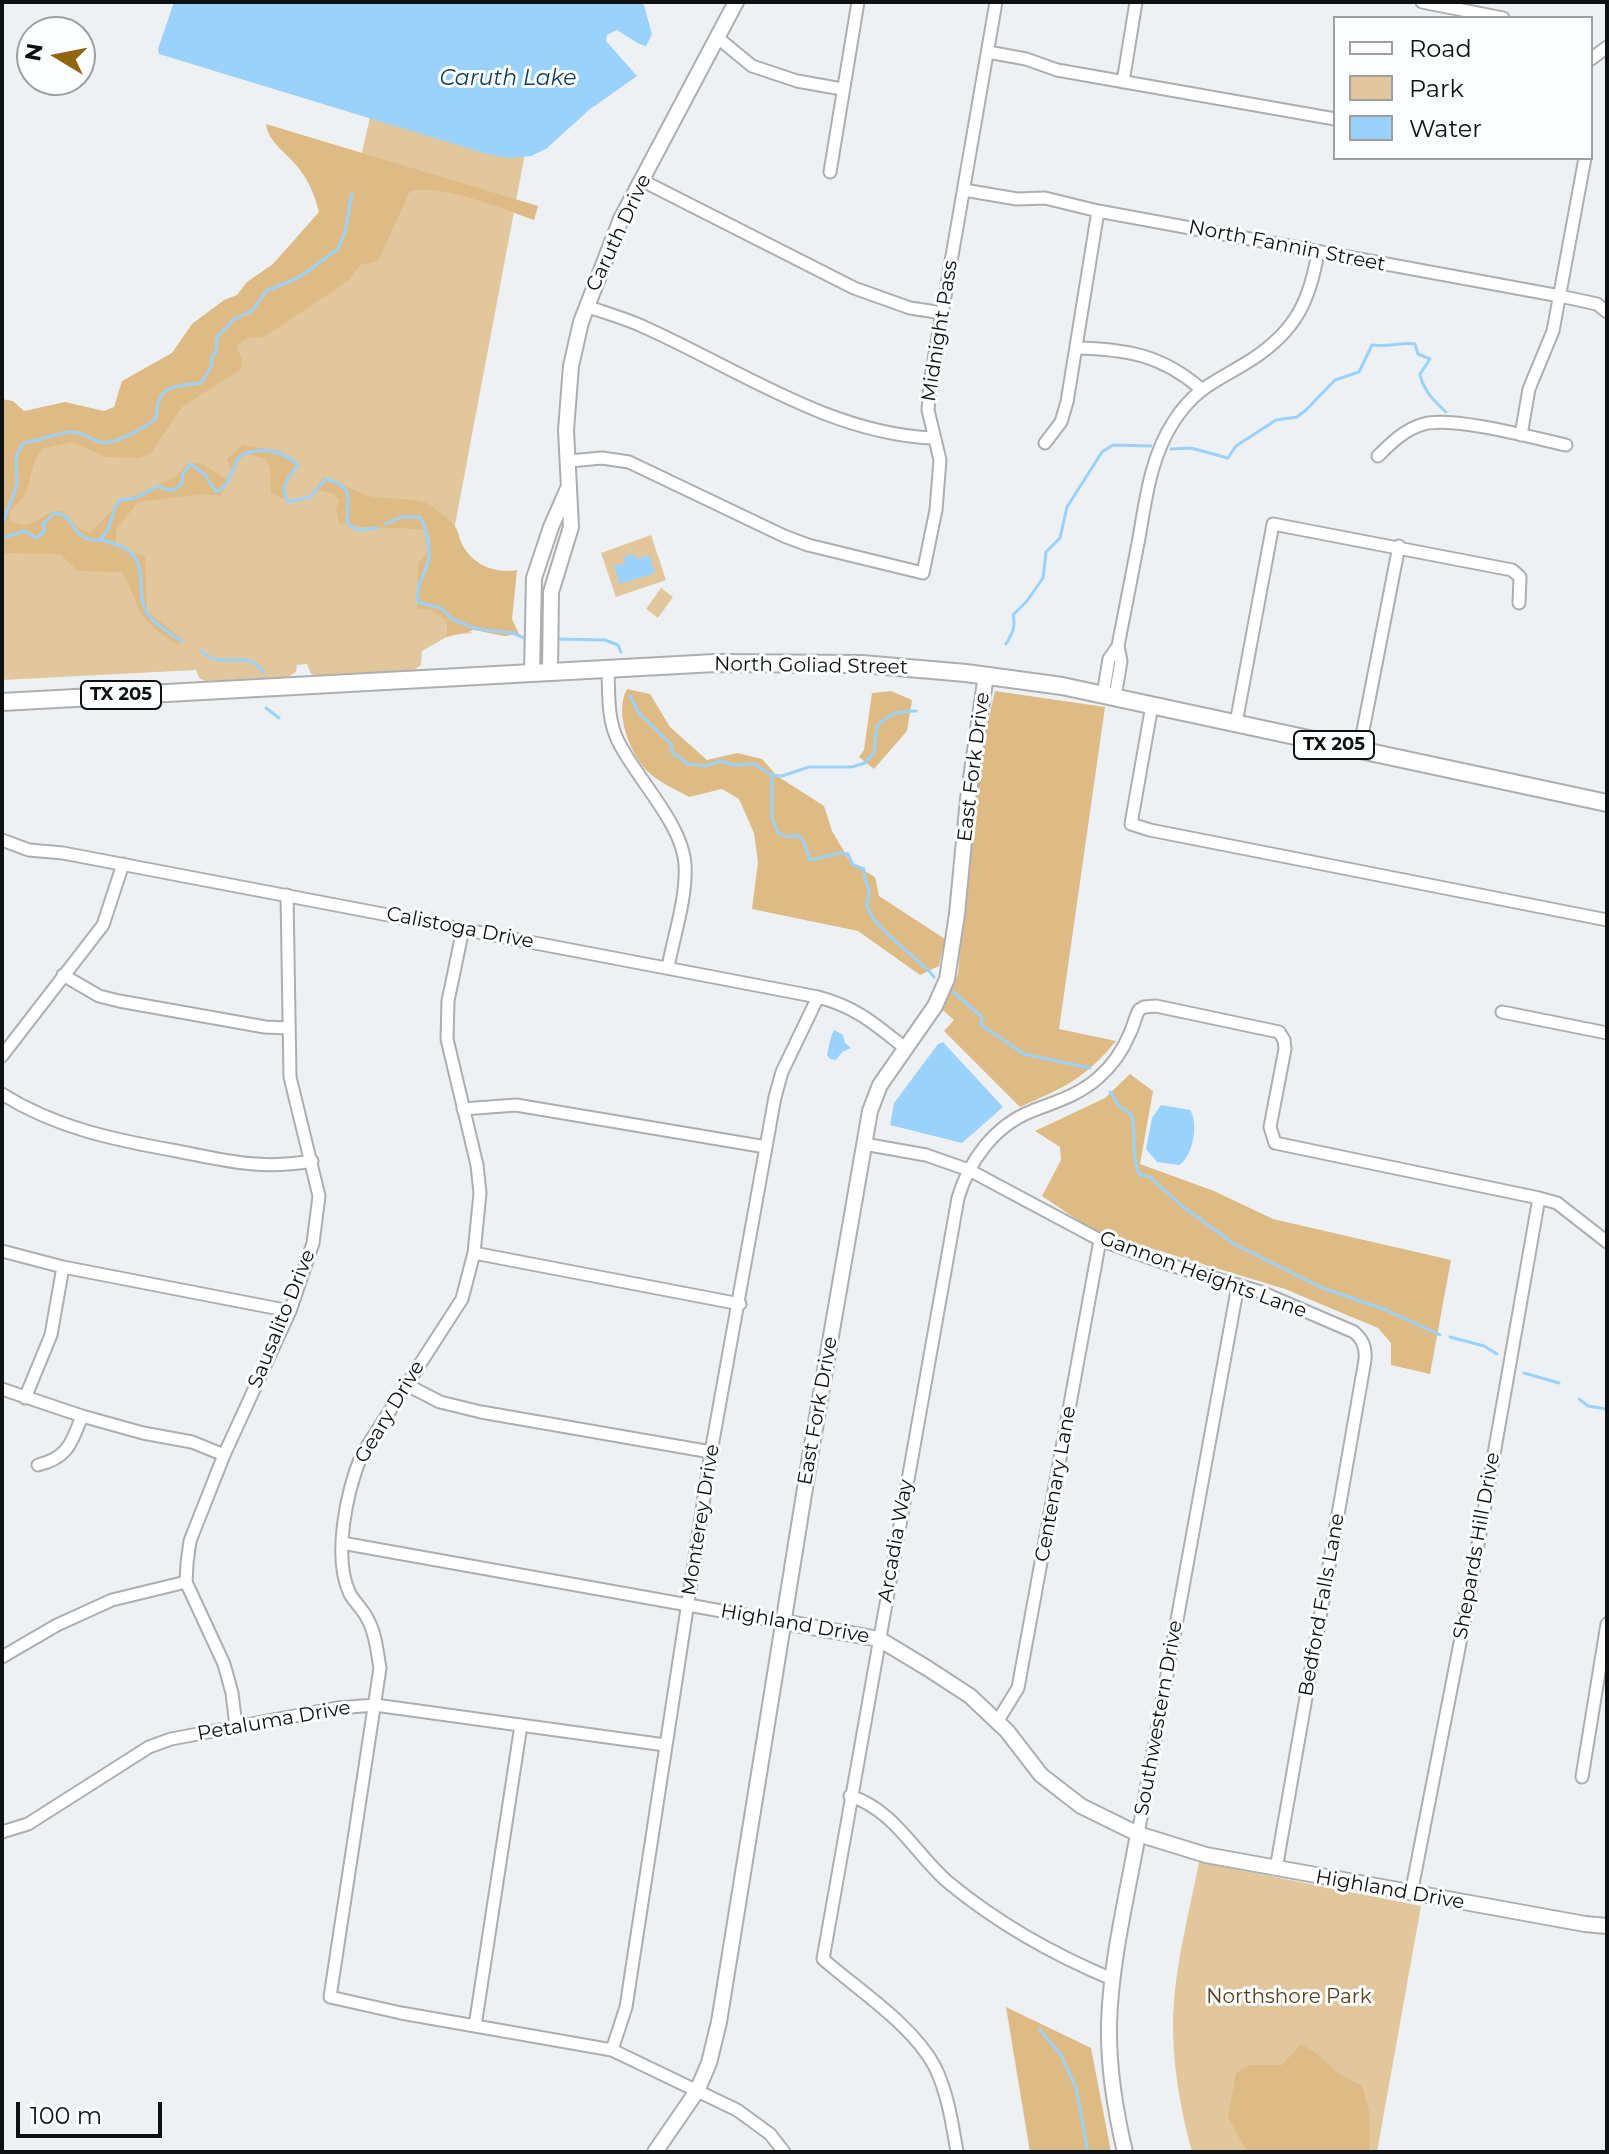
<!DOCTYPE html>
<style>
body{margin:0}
#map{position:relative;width:1609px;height:2154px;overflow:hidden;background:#eef1f3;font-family:Montserrat,sans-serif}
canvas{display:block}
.frame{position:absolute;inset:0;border:4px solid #0f1011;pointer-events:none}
.legend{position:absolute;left:1333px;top:16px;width:260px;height:144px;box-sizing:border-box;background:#fcfeff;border:2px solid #9d9fa0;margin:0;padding:10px 14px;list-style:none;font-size:24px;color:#0f1011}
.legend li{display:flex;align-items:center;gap:16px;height:40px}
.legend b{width:40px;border:2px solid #9d9fa0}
.north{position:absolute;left:16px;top:16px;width:80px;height:80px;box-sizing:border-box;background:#fcfeff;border:2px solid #9d9fa0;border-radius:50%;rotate:280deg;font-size:22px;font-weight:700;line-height:32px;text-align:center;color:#0f1011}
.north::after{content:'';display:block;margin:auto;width:28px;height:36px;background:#91660e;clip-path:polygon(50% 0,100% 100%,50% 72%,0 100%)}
.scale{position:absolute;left:16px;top:2102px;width:146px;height:36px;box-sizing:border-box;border:4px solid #0f1011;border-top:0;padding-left:10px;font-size:24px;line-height:28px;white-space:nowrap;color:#0f1011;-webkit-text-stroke:6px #fcfeff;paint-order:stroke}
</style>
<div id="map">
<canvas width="1609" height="2154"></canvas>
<div class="frame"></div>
<ul class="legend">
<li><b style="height:10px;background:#fff"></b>Road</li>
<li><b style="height:22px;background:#e2c79d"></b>Park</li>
<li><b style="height:22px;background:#9bd2fc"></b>Water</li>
</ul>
<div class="north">N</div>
<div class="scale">100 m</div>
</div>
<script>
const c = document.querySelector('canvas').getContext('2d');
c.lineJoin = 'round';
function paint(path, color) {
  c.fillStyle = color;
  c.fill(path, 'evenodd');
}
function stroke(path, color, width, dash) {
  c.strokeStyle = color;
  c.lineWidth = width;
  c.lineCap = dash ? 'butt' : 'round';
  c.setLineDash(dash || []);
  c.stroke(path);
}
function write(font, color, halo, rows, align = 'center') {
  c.font = font + ' Montserrat,sans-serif';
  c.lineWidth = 6;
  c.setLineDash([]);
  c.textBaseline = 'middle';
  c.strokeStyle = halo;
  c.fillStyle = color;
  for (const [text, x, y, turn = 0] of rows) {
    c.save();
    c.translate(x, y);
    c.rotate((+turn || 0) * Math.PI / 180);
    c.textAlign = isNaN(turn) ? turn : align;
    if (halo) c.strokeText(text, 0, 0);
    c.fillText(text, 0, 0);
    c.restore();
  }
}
const green = new Path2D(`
 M370 117 526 148 439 610 472 633 450 635 422 651 421 665 414 670 317 676 311 674 307 664 297 665 296 672 288 677 205 681 199 678 196 670 2 680V502L20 446 77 436 226 332 333 280Z
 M651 535 666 580 616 597 601 553Z
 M661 588 673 597 658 618 646 609Z
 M1199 1862 1421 1906 1377 2152H1192C1180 2108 1172 2062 1173 2016 1175 1965 1189 1913 1199 1862Z`);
const forest = new Path2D(`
 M266 124 538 206 534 220C499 208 445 184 410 191L378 261 360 265 348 281 264 337 247 338 237 346 242 361 241 369 182 407 151 453 139 458 105 457 73 442 44 448 36 457 28 486 23 498 11 510 9 520C34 535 38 511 62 511L80 529 90 533 120 502 177 476 186 464 201 463 229 481 221 496 203 494 138 502 116 530V543L130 553 145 556 147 611 180 637 179 646C164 635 146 625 138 607 132 594 130 584 122 572L78 571 60 554 2 553V399L13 401 24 411 65 402 104 411 114 407 122 381 172 353 192 324 224 300 237 295 247 282 273 264 319 212C315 197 310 183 300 170 289 154 268 143 266 124Z
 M243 445 281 451 286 458 300 464C297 474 285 478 286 490 286 493 288 497 288 501L271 493 270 468 266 459 247 454 239 461 235 470 229 467 227 459Z
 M323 477 330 483C344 482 355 492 370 496 386 500 417 497 430 505 438 510 448 519 454 525 458 530 459 537 461 542 471 564 494 574 517 570L512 619 519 634 504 636 474 630 447 637V621L431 610 417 609 418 563C428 553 435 545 427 531 397 525 368 531 339 523L336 509 339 500 334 494 315 489Z
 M627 689 650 694 670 727 707 760 737 753 762 759 777 776 824 806 832 831 851 863 875 877 879 896 945 939 939 966 920 975 858 931 752 909 758 862 754 833 739 799 722 789 689 797C675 789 658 782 646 770 629 751 614 712 627 689Z
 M891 691 912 700 907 731 874 769 859 757 864 750 872 693Z
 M995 691 1105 707 1059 1029 1116 1041C1085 1079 1063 1088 1020 1107L944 1031 954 1020 940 1008 958 974 977 771Z
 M1130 1074 1153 1091 1140 1164 1214 1191 1273 1219 1451 1260 1430 1374 1391 1365V1343L1378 1328 1285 1289 1094 1231 1042 1196 1061 1160 1060 1147 1035 1131 1105 1098Z
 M1006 2007 1091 2048 1111 2152H1030Z
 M1301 2044 1316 2053 1339 2074 1362 2086 1369 2110 1370 2152H1247L1228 2117 1236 2073 1250 2065H1282Z`);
const water = new Path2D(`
 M174 2H643L652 34 646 46 639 44 617 30 607 35 606 41 637 76 589 110 546 149 531 156 511 158 490 155 159 54 158 49Z
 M634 554 636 559 649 555 655 573 620 584 614 566 625 563 623 557Z
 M834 1030 843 1035 845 1043 851 1048 842 1052 836 1060 830 1059 827 1055C829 1046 830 1039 834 1030Z
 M943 1042 1003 1107 962 1143 890 1125 894 1103 938 1044Z
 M1161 1105 1190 1110C1199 1123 1193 1157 1179 1165L1157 1162 1146 1149 1152 1118Z`);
const stream = new Path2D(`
 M1171 449 1191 448 1228 458 1236 446 1276 420 1297 417 1306 410 1335 380 1359 372 1372 345C1385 347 1406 342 1415 344L1418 354 1430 359 1420 374C1423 390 1434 401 1446 412
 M385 524 401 517H420C426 528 430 545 429 557 427 574 414 584 418 602L441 608 452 619 477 629 512 633 527 639
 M2 525 17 485 16 456 23 443C40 442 55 432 72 432 83 432 91 440 101 442 113 446 147 427 156 418 158 384 172 387 201 383L212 366 211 358 216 352 217 337 234 319 252 311 266 291 298 278 338 249 345 232 352 193
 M2 538 25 531 36 538 45 531 43 524 54 513C77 514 70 542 99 540 114 529 109 512 120 500L136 498 157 486C168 490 173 494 182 483L183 473 191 464 205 475 216 492C231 486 231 468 240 456 261 446 280 449 298 465 289 478 278 485 288 502L310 497 326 479C359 488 344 502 348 524L358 530 377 528
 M101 540C129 547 141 554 141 584 142 593 141 601 145 609 152 624 169 632 182 641
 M555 639 605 640 618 645 621 652
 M1006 644C1012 634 1016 627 1013 615L1027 601 1043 578 1046 552 1060 538 1067 507 1102 452 1113 445 1151 446
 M201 651C223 672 248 647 263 672
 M630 696 639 713 671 744 672 752 688 764 704 766 721 761 733 765 754 764 772 775V818L778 833 787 837 797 835C808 842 805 850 810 860L840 853 848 854 853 865 864 869C863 878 868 883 869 892 869 893 867 903 867 904 870 928 919 957 934 977
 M266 708 279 718
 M772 775 782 776 809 767H852L865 763 874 753 877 726C890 713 898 711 916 711
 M953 992 982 1017 981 1025 1024 1054 1090 1068
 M1110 1092 1119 1106 1132 1115C1137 1135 1130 1156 1140 1175L1150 1177 1182 1206 1234 1244 1320 1287 1386 1310 1440 1335
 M1450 1337 1484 1346 1497 1354
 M1524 1373 1559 1383
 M1579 1399 1588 1406 1607 1409
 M1039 2029 1061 2055 1076 2088 1088 2152`);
const minor = new Path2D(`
 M1422 2 1503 18
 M718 38 752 66 797 81 842 89
 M988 52 1026 59 1057 70 1335 119
 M1591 59 1607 47
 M1123 82 1136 2
 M830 172 858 2
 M643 181 854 288 910 308 943 313
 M964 190 1017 199 1045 198 1098 211 1560 296 1597 304 1607 312
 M586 306C605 313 625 318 644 327 736 368 830 434 933 438
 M1076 348C1127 349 1162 355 1201 389
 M1521 435 1529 389 1553 331 1585 158
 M1045 443 1061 422 1067 402 1098 211
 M1378 456C1391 443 1405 429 1424 424 1453 416 1534 438 1566 445
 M569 461 602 458 629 462 784 536 808 545 923 573 936 510 940 460 928 410 931 377 996 2
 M608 669C609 693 607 719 618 741 636 778 682 823 685 864 687 898 674 935 668 967
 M1103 695 1109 659 1118 646
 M1115 697 1121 661 1118 646C1125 610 1132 574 1139 538 1146 497 1151 456 1174 421 1198 384 1221 380 1254 358 1296 330 1310 300 1318 252
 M1152 705 1131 824 1150 830 1607 920
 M1236 723 1273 524 1512 570 1520 577 1519 603
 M1359 751 1399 546
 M2 840 29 850 63 853 818 997C856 1007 875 1024 905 1048
 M463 929 448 1001 447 1039 477 1165 480 1193 474 1253 462 1299 362 1454C347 1490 332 1557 350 1594 355 1603 364 1610 368 1620 376 1634 377 1652 380 1668L330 1997 401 2013 612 2050 737 2110 770 2134 784 2152
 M63 975 99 996 119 1001 265 1027 288 1028
 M1502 1012 1607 1033
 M2 1056 103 925 123 864
 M2 1094C56 1128 115 1140 177 1151 228 1161 260 1170 312 1161
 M463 1109 516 1105 766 1147
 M864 1144 926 1155 969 1170 1100 1240 1167 1264 1261 1292 1354 1332C1363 1340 1366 1347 1365 1360L1276 1869
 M2 1251 63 1267 290 1311
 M474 1253 740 1304
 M405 1384 440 1402 481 1412 711 1452
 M2 1389 82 1416 143 1433 192 1442 224 1455
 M25 1398 51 1335 63 1267
 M38 1465C68 1458 72 1442 82 1416
 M342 1543 783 1622
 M2 1657 57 1625 112 1600 186 1582
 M997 1722 1018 1688 1100 1240
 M236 1726 232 1693 224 1664 186 1582 187 1563 190 1541 224 1455 290 1311 313 1243 319 1196 290 1077 287 895
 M1582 1777 1607 1624
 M850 1796C895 1810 915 1854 949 1883 999 1924 1052 1954 1112 1979
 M2 1832 28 1824 149 1747 171 1739 337 1708 375 1705 665 1745
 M1138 1834 1238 1285
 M1411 1894 1468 1602 1539 1198
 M475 2026 521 1725
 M612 2050 626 2007 711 1452 775 1097 782 1072 818 997
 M957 2152C952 2123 948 2094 935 2067 913 2025 858 1990 823 1959L958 1198C969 1161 994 1126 1032 1111 1055 1102 1079 1095 1098 1078 1112 1066 1123 1050 1130 1033 1134 1025 1135 1017 1139 1010L1144 1007 1156 1006 1279 1032 1284 1040 1285 1049 1270 1127 1275 1143 1539 1198 1557 1203 1607 1242`);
const tertiary = new Path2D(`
 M532 672 534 578 551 527 569 486
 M550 672 551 592 571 527 566 430 571 366 581 322 621 219 736 2
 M783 1622 879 1639 927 1668 970 1696 1007 1731 1041 1775 1081 1806 1138 1834 1206 1855 1585 1924 1607 1926
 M655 2152 697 2091 709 2063 719 2022 810 1457 870 1111 880 1085 935 1006 947 979 957 914 968 799 986 675
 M1125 2152C1115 2110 1108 2067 1109 2023 1111 1960 1127 1896 1138 1834`);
const primary = new Path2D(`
 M2 702 715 663 862 664 966 673 1062 686 1607 803`);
const shields = [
 [121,695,80],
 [1334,745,80]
];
const shieldNames = [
 ["TX 205",121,695],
 ["TX 205",1334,745]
];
const streetNames = [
 ["Caruth Drive",619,233,-65],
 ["North Fannin Street",1287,246,11],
 ["Midnight Pass",940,331,-81],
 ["North Goliad Street",811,666,1],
 ["East Fork Drive",974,767,-83],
 ["Calistoga Drive",460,928,11],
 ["Gannon Heights Lane",1203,1275,20],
 ["Sausalito Drive",282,1319,-68],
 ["East Fork Drive",818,1411,-80],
 ["Geary Drive",390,1412,-59],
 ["Centenary Lane",1056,1484,-80],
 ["Monterey Drive",701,1520,-81],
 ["Arcadia Way",896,1541,-80],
 ["Shepards Hill Drive",1477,1546,-80],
 ["Bedford Falls Lane",1322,1605,-80],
 ["Highland Drive",795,1624,10],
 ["Southwestern Drive",1159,1718,-80],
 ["Petaluma Drive",274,1721,-10],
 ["Highland Drive",1390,1890,10]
];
const parkNames = [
 ["Northshore Park",1289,1997]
];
const waterNames = [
 ["Caruth Lake",508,79]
];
paint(green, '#e2c79d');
paint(forest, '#debb84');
paint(water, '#9bd2fc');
stroke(stream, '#9bd2fc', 3);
stroke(minor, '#acaeb1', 15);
stroke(tertiary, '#acaeb1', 18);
stroke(primary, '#acaeb1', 20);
stroke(minor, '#fff', 11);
stroke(tertiary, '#fff', 14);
stroke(primary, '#fff', 16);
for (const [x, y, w] of shields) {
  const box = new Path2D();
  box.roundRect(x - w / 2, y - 14, w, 28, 6);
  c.fillStyle = '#fcfeff';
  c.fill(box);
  stroke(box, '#0f1011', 2);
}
write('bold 18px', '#0f1011', null, shieldNames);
write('20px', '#0f1011', '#fcfeff', streetNames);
write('20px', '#594016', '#fcfeff', parkNames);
write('italic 22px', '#113c58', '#fcfeff', waterNames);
</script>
